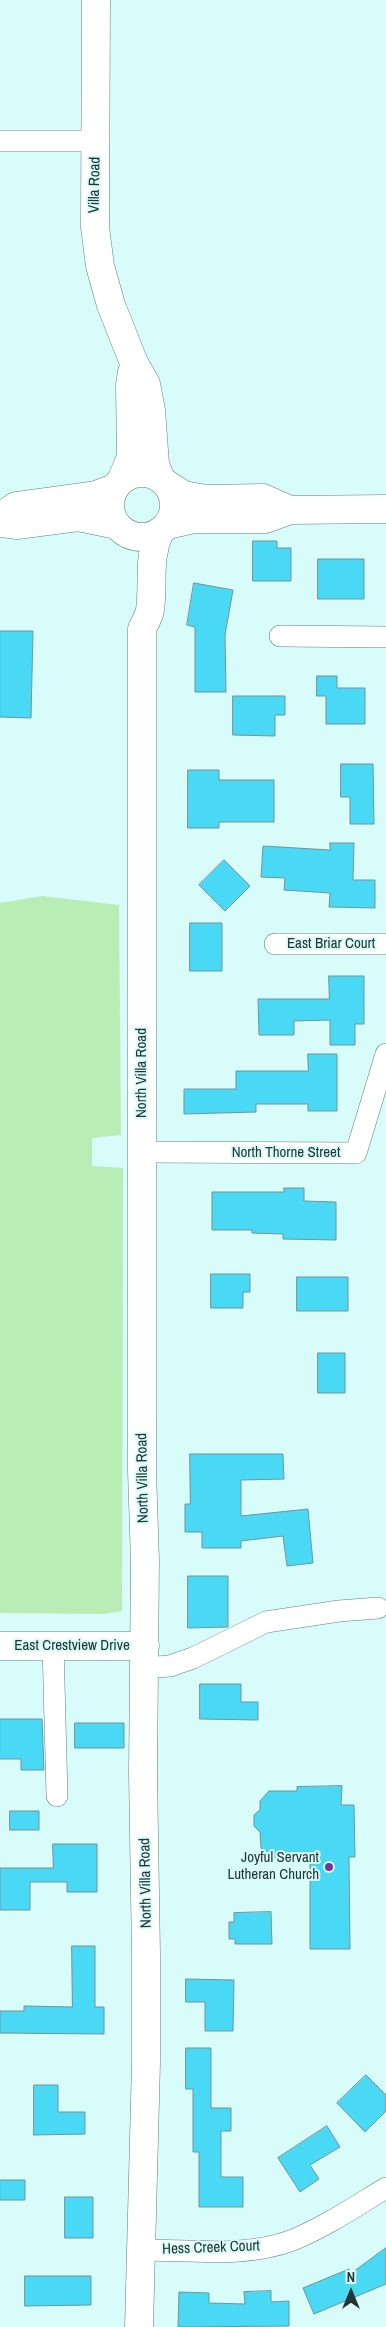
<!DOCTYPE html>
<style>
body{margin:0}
#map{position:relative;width:386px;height:2327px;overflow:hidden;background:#d7fcf9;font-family:"Archivo Narrow",sans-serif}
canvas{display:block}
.north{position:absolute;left:326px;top:2267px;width:50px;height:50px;-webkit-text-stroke:4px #d7fcf9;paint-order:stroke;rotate:0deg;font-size:14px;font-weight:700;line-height:20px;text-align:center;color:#263433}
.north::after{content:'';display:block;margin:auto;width:18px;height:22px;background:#263433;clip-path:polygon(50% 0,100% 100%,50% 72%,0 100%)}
</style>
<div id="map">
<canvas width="386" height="2327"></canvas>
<div class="north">N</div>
</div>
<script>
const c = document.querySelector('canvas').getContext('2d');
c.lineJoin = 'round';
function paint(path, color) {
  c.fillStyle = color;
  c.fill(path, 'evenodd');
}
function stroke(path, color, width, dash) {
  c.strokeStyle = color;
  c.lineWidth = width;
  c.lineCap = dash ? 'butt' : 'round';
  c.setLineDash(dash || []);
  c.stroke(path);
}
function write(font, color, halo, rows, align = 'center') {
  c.font = font + ' "Archivo Narrow",sans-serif';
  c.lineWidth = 4;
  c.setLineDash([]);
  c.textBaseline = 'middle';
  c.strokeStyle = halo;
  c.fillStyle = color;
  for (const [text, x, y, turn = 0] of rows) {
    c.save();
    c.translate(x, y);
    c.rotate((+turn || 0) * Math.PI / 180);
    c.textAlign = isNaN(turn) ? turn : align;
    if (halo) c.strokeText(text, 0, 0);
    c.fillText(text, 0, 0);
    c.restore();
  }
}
const green = new Path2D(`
 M42 896 119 905 121 1135 92 1138V1166L123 1168 122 1611 104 1614 0 1613V903Z`);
const building = new Path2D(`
 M253 541H277V548H291V581H253Z
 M318 559H364V599H318Z
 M194 583 233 590 225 635 226 692H195V627L187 625Z
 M0 631H33L31 718 0 717Z
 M317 676H337V688H365V724H326V696H317Z
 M233 696H285V715H275V736L233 735Z
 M341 764H373L374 824H350V797H341Z
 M188 770H219V780H274V822H219V828H188Z
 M330 843H354L353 880H375V908L329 907 330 893 284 890 285 878 261 877 263 846 330 850Z
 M224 860 250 886 225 911 199 885Z
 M190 923H222V971H190Z
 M329 976H364V1024H355V1045H330V1020L294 1021V1035H259L258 999H329Z
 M308 1054H337V1111H308V1104H256V1112L184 1114V1089H236V1071H308Z
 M284 1188H304V1201L336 1202V1240L283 1239V1234L252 1233V1230H212V1192H284Z
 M211 1274H250V1292H243V1308H211Z
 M297 1277H348V1311H297Z
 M318 1353H345V1393H318Z
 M190 1454H283L284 1479 241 1480V1516L308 1509 313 1563 287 1566 283 1536 241 1541V1548H202V1532H185V1504H190Z
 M188 1576H228V1627L188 1628Z
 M200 1684H241V1702H258V1720L200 1719Z
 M0 1719H42L44 1770H21V1759H0Z
 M75 1723H124V1748H75Z
 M342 1786 341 1805H354L355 1857H349L350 1949H310V1858H270L261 1848 260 1832 254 1826V1815L260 1810V1801L269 1791H297V1787Z
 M10 1811H39V1830H10Z
 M53 1844H97V1892H67V1882H30V1910H0V1868H53Z
 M271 1912 272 1944H235V1939H229V1922H234V1913Z
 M72 1946H95V2007H104V2034L0 2033V2011H24V2006L72 2007Z
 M186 1979 234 1980 233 2031H205V2002H186Z
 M186 2048H211V2108H231V2131H221V2177H243V2207H199V2152H193V2089H186Z
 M366 2075 386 2095V2111L365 2132 337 2103Z
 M34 2085H58V2112H85V2134L34 2135Z
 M327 2126 340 2147 310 2165 319 2179 300 2192 278 2158Z
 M0 2180H25V2200H0Z
 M65 2197H93V2238H65Z
 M386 2248V2284L314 2314 303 2288 349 2269 351 2273Z
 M25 2276H91V2305L25 2306Z
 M271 2291V2302L289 2301V2326L178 2327 179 2292 209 2293V2303L245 2304 244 2292Z`);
const street = new Path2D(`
 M0 141H96
 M280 636 386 637
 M275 944H386
 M142 1152 356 1153 386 1054
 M53 1645 57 1796
 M144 1668 170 1666 193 1658 266 1622 339 1611 378 1608
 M141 2250C190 2250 246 2258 293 2240 325 2227 356 2206 386 2188`);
const secondary = new Path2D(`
 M96 0 95 227 100 266 111 305 134 363 146 384 151 410 155 464 160 478
 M110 505a32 32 0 1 1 64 0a32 32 0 1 1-64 0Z
 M121 481 131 457 130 385 132 372
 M168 485 184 495 205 499 263 498 290 510
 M0 517 16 506 96 495 114 488
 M0 523 17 525 78 517 117 525
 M167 525 194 519H265L290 510 386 509
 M0 1646H145
 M139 2327 146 2063V1954L143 1773 145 1561 142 1471V629C145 623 149 616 150 610 154 581 147 560 160 531`);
const markers = [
 [329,1867,5,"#7733a6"]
];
const streetNames = [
 ["Villa Road",95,185,-89],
 ["East Briar Court",331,944],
 ["North Villa Road",142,1073,-90],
 ["North Thorne Street",286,1153],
 ["North Villa Road",143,1478,-91],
 ["East Crestview Drive",72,1646],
 ["North Villa Road",146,1883,-91],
 ["Hess Creek Court",211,2248,-2]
];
const poiNames = [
 ["Joyful Servant",319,1858],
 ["Lutheran Church",319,1875]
];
paint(green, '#b9edb5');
paint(building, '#4ad9f4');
stroke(building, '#72939b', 1);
stroke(street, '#5e817e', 22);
stroke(secondary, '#5e817e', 29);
stroke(street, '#fff', 21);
stroke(secondary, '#fff', 28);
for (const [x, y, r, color] of markers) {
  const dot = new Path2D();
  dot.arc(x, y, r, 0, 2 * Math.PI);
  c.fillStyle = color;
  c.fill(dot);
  stroke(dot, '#d7fcf9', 2);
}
write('15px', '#263433', '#d7fcf9', streetNames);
write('15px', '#263433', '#d7fcf9', poiNames, 'right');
</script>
